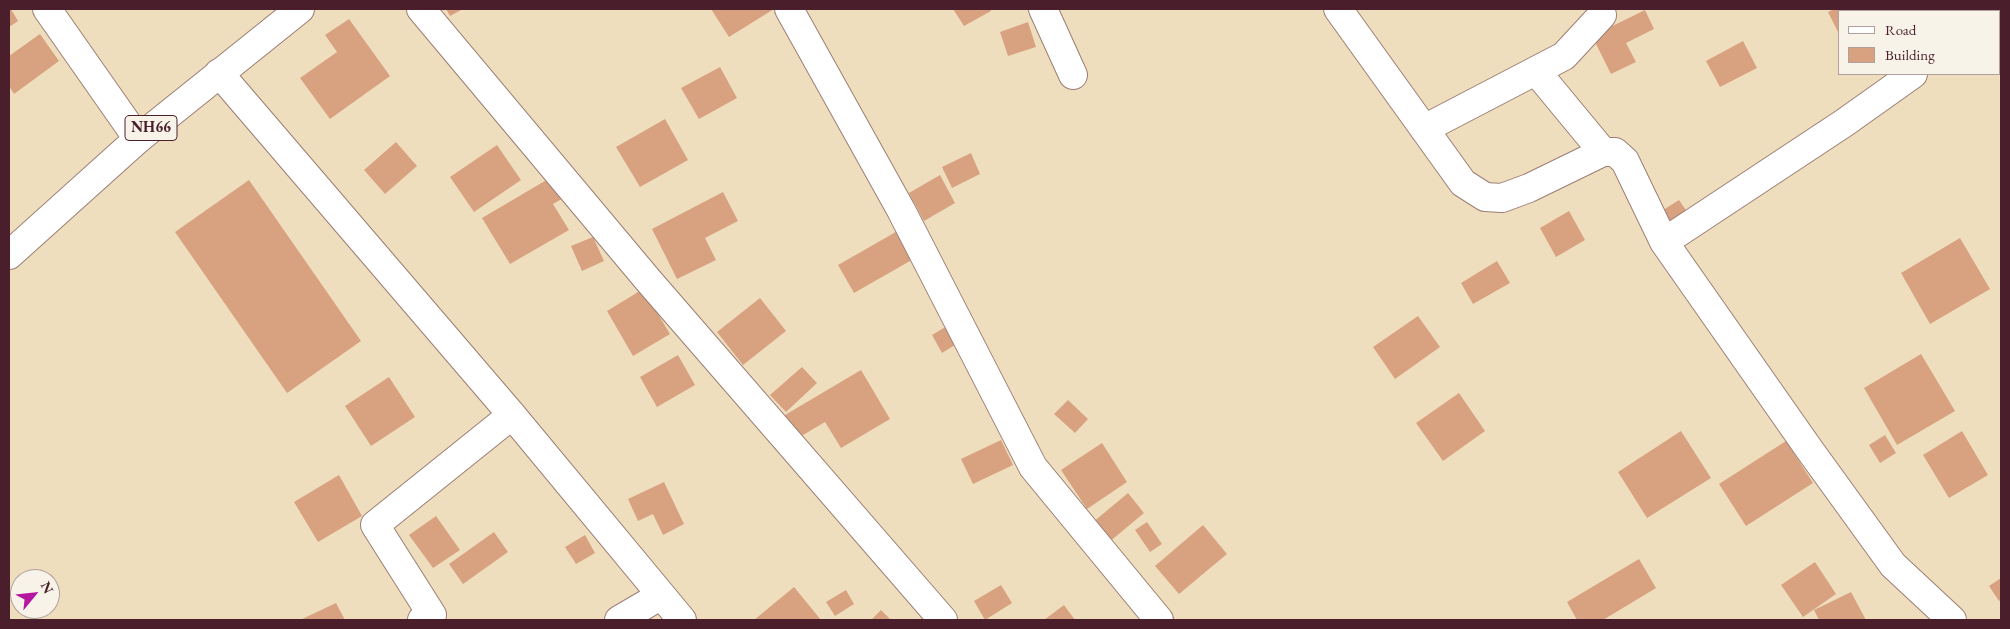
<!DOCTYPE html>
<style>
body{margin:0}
#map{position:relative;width:2010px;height:629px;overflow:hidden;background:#efdebe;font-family:"EB Garamond",serif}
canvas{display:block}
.frame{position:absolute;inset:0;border:10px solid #4a1f2b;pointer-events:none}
.legend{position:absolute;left:1838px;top:10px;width:162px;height:65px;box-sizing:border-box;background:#f7f3e8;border:1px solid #b29e9c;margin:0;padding:6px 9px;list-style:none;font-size:15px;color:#4a1f2b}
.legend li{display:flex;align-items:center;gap:10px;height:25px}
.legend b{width:25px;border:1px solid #b29e9c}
.north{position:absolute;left:10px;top:569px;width:50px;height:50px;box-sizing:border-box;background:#f7f3e8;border:1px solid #b29e9c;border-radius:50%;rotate:62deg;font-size:14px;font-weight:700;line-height:20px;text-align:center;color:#4a1f2b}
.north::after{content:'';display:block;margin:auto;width:18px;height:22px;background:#b5179e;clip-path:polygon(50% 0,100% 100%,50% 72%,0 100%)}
</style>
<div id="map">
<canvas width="2010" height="629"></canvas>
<div class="frame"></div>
<ul class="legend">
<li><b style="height:6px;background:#fff"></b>Road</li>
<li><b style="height:14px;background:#d8a281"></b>Building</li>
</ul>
<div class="north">N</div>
</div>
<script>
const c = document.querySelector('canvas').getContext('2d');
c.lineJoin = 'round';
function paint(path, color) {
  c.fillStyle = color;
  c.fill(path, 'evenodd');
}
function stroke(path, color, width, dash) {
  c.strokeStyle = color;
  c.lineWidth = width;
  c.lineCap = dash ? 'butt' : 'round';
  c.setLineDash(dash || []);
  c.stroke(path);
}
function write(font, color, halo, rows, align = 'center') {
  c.font = font + ' "EB Garamond",serif';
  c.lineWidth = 4.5;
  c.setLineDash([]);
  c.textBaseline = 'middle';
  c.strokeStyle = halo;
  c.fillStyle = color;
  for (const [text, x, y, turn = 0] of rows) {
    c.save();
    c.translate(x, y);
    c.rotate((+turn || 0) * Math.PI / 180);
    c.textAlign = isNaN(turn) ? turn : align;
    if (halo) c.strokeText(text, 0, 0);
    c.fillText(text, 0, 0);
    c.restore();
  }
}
const building = new Path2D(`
 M9 9H11L18 21 9 27Z
 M446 9H463L450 16Z
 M711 9H774L729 37Z
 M953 9H990L991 11 964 26Z
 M1834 9H1900L1901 11H1839V34L1828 12Z
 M1645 10 1654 29 1626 43 1636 62 1611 74 1592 36Z
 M349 19 390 76 330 119 300 78 337 52 325 35Z
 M1028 22 1036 47 1008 56 1000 32Z
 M40 34 59 61 14 94 9 86V56Z
 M1743 41 1757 68 1720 87 1706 61Z
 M720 67 737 98 699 119 681 88Z
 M665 119 688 160 640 187 616 147Z
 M396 142 417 166 385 194 364 170Z
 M497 145 521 180 474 212 450 177Z
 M971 153 980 174 952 188 942 167Z
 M555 175 567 196 553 204 569 230 510 264 482 218Z
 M940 175 955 203 924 221 909 193Z
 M249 180 361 341 287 393 175 232Z
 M723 192 738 221 705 238 716 260 677 279 652 229Z
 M1679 200 1690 216 1674 226 1663 210Z
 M1569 211 1585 240 1556 257 1540 228Z
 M901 229 917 257 854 293 838 265Z
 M593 237 604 261 582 271 571 246Z
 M1960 238 1990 289 1930 324 1901 273Z
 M1497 261 1510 283 1473 304 1461 283Z
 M643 289 670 334 633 356 607 311Z
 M760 298 786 331 743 365 717 332Z
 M1418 316 1440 347 1395 379 1373 347Z
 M952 323 963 340 942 353 932 335Z
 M1921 354 1955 411 1897 445 1864 388Z
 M678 355 695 385 657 407 640 377Z
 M802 367 817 383 786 412 770 395Z
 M861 370 890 419 841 448 825 422 798 438 785 415Z
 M389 377 415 417 371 446 345 406Z
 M1459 393 1485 431 1443 461 1416 423Z
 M1068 400 1088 419 1075 433 1054 414Z
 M1681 431 1711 478 1647 518 1618 472Z
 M1962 431 1988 475 1949 498 1923 455Z
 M1885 435 1896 453 1880 463 1869 445Z
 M1001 440 1013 465 973 484 961 459Z
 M1786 441 1813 483 1746 526 1719 484Z
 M1102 443 1127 482 1087 509 1061 470Z
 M339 475 362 516 318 542 294 502Z
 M664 482 684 524 663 535 653 514 638 521 628 499Z
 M1128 493 1144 513 1108 543 1092 523Z
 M436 516 460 550 433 568 409 535Z
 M1147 522 1162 544 1150 552 1135 530Z
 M1203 525 1227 554 1179 594 1155 566Z
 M494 532 508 552 463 584 449 564Z
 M585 535 595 553 576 564 565 547Z
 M1639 559 1656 588 1603 620H1577L1567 602Z
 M1815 562 1836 594 1803 617 1781 585Z
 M2001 578V600L1999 601 1989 586Z
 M1001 585 1012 603 985 620 974 601Z
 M794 587 821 620H754Z
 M846 590 854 604 835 616 826 602Z
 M1851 592 1866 620H1819L1814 610Z
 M336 603 345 620H300Z
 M1064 605 1075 620H1044Z
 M881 610 891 620H871Z`);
const street = new Path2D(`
 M47 9 138 139
 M421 9 648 280 943 620
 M789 9 901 210 1033 467 1159 620
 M1043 9 1073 75
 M1338 9 1463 183 1485 197 1502 198 1529 188 1603 152H1615L1625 161 1664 242 1809 449 1893 565 1952 620
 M1536 71 1603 152
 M219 73 512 415 682 620
 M1424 129 1564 56 1602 15
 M1664 242 1844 123 1913 74
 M422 620 432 615 375 525 512 415
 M619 620 660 596`);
const highway = new Path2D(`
 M9 255 138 139 300 9`);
const shields = [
 [151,128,52]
];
const shieldNames = [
 ["NH66",151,128]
];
paint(building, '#d8a281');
stroke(street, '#9c7e74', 30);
stroke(highway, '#9c7e74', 30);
stroke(street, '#fff', 28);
stroke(highway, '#fff', 28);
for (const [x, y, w] of shields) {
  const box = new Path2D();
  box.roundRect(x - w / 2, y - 12.5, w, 25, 4);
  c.fillStyle = '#f7f3e8';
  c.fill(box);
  stroke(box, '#4a1f2b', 1);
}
write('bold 15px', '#4a1f2b', null, shieldNames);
</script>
